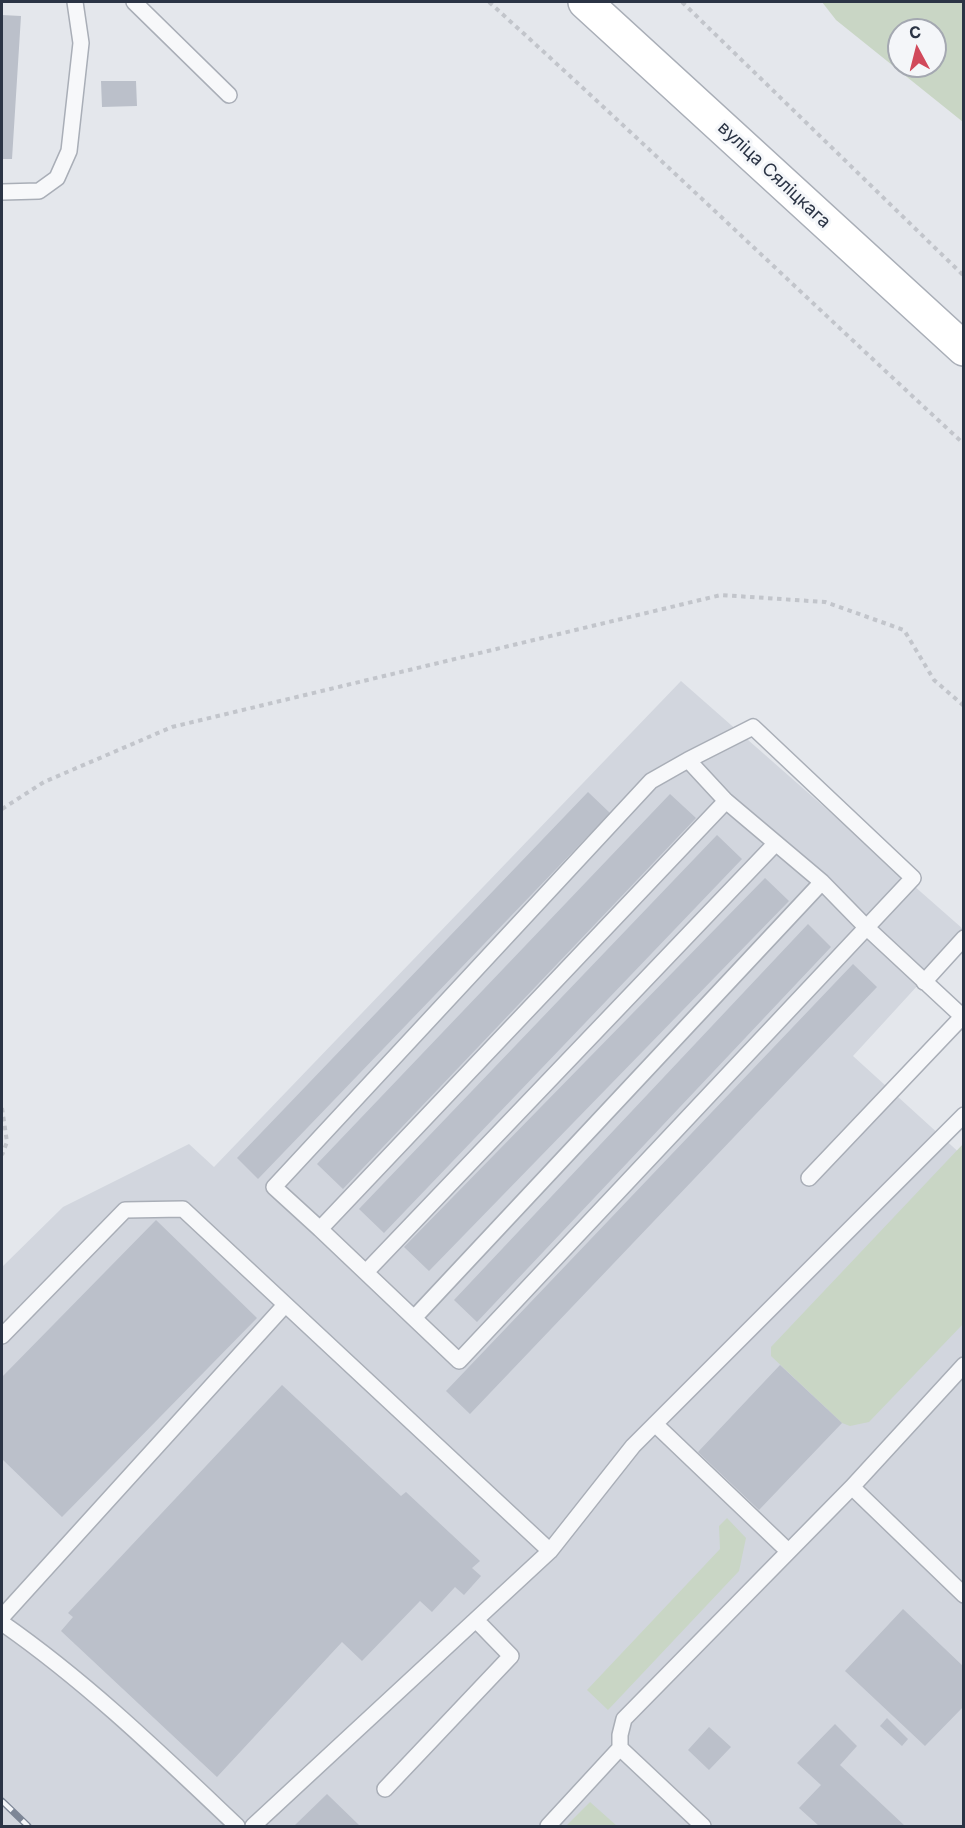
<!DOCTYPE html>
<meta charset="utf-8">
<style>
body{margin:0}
#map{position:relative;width:965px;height:1828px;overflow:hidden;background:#e4e7ec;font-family:Inter,sans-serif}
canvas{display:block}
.frame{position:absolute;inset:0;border:3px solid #2b3445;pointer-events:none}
.north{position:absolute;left:887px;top:18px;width:60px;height:60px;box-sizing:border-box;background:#f4f6f9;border:2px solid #a4a8b1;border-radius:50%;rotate:353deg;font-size:16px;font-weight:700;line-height:24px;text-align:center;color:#2b3445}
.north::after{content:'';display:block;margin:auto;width:21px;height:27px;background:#d1495b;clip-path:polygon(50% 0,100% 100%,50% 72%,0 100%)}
</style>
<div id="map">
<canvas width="965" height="1828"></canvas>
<div class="frame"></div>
<div class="north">С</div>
</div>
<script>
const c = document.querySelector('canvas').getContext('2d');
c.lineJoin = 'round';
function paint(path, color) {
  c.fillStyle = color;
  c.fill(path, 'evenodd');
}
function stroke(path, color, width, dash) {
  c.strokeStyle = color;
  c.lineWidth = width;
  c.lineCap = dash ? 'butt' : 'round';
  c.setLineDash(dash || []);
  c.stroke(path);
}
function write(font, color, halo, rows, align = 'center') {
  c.font = font + ' Inter,sans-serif';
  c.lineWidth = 6;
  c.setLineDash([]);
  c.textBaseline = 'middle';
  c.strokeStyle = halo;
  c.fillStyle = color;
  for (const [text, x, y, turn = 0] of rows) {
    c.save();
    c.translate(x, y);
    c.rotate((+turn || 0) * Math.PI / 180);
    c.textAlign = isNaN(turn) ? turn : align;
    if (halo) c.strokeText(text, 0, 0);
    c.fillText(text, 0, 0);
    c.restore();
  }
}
const built = new Path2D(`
 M681 681 963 929V936L853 1056 963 1156V1826H2V1267L63 1207 189 1144 214 1167Z`);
const green = new Path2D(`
 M822 2H963V122L836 20ZM899 30H935V66H899Z
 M963 1144V1324L869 1422 850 1426 842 1423 771 1356V1347Z
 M727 1518 746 1538 739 1571 608 1710 587 1690 720 1549 719 1526Z
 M590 1802 617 1826H566Z`);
const building = new Path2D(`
 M2 15 21 16 12 159H2Z
 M101 81H136L137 106 102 107Z
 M588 792 610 813 258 1179 237 1158Z
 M670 794 696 818 343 1189 317 1164Z
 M717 835 742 859 384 1233 359 1209Z
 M765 878 789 901 429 1271 404 1247Z
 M808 924 831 947 477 1322 454 1300Z
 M853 964 877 987 470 1414 446 1391Z
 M156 1220 257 1318 62 1517 2 1459V1377Z
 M780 1365 842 1423 759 1510 698 1452Z
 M282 1385 401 1496 406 1492 480 1561 472 1568 481 1576 464 1595 455 1587 432 1612 420 1601 362 1661 342 1642 217 1777 61 1631 73 1617 68 1613Z
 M903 1609 964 1667V1706L925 1746 845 1671Z
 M887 1718 908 1739 902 1746 880 1726Z
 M835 1724 857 1746 840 1765 905 1826H819L799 1808 821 1785 797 1763Z
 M709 1727 731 1747 709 1770 688 1750Z
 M327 1794 360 1826H294Z`);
const path = new Path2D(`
 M489 2C649 147 805 297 964 444
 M682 2 964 276
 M2 809 44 782 172 727 721 595 825 602 904 630 934 680 964 706
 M2 1108 7 1142 2 1155`);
const lane = new Path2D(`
 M134 2 229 95
 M2 192 39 191 57 178 69 151 81 43 75 2
 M688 760 753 727 913 878 459 1361 320 1229 726 801
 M924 982 964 938
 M809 1178 962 1017
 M320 1229 274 1187 651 781 688 760 726 801 822 882 865 926 964 1018
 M366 1272 775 844
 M414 1318 822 882
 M2 1336 125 1210 183 1209 550 1551
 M655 1424 788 1551
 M852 1487 964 1595
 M2 1617 285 1305
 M2 1623C88 1683 161 1754 237 1826
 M620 1748V1735L624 1719 852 1487 964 1365
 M385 1789 511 1656 476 1620
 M253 1826 550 1551 633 1446 964 1115
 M548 1826 620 1748 703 1826`);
const secondary = new Path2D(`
 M585 2 964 349`);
const rail = new Path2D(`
 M2 1801 28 1826`);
const streetNames = [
 ["вуліца Сяліцкага",774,175,43]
];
paint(built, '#d2d6de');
paint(green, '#c9d6c5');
paint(building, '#bbc0ca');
stroke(lane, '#a9aeb7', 18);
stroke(secondary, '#a9aeb7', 36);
stroke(path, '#c2c5cb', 4, [4.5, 4.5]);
stroke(lane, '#f7f8fa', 15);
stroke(secondary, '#fff', 33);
stroke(rail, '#7d8696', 7);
stroke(rail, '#f4f6f9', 4.5, [14]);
write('18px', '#2b3445', '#f4f6f9', streetNames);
</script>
